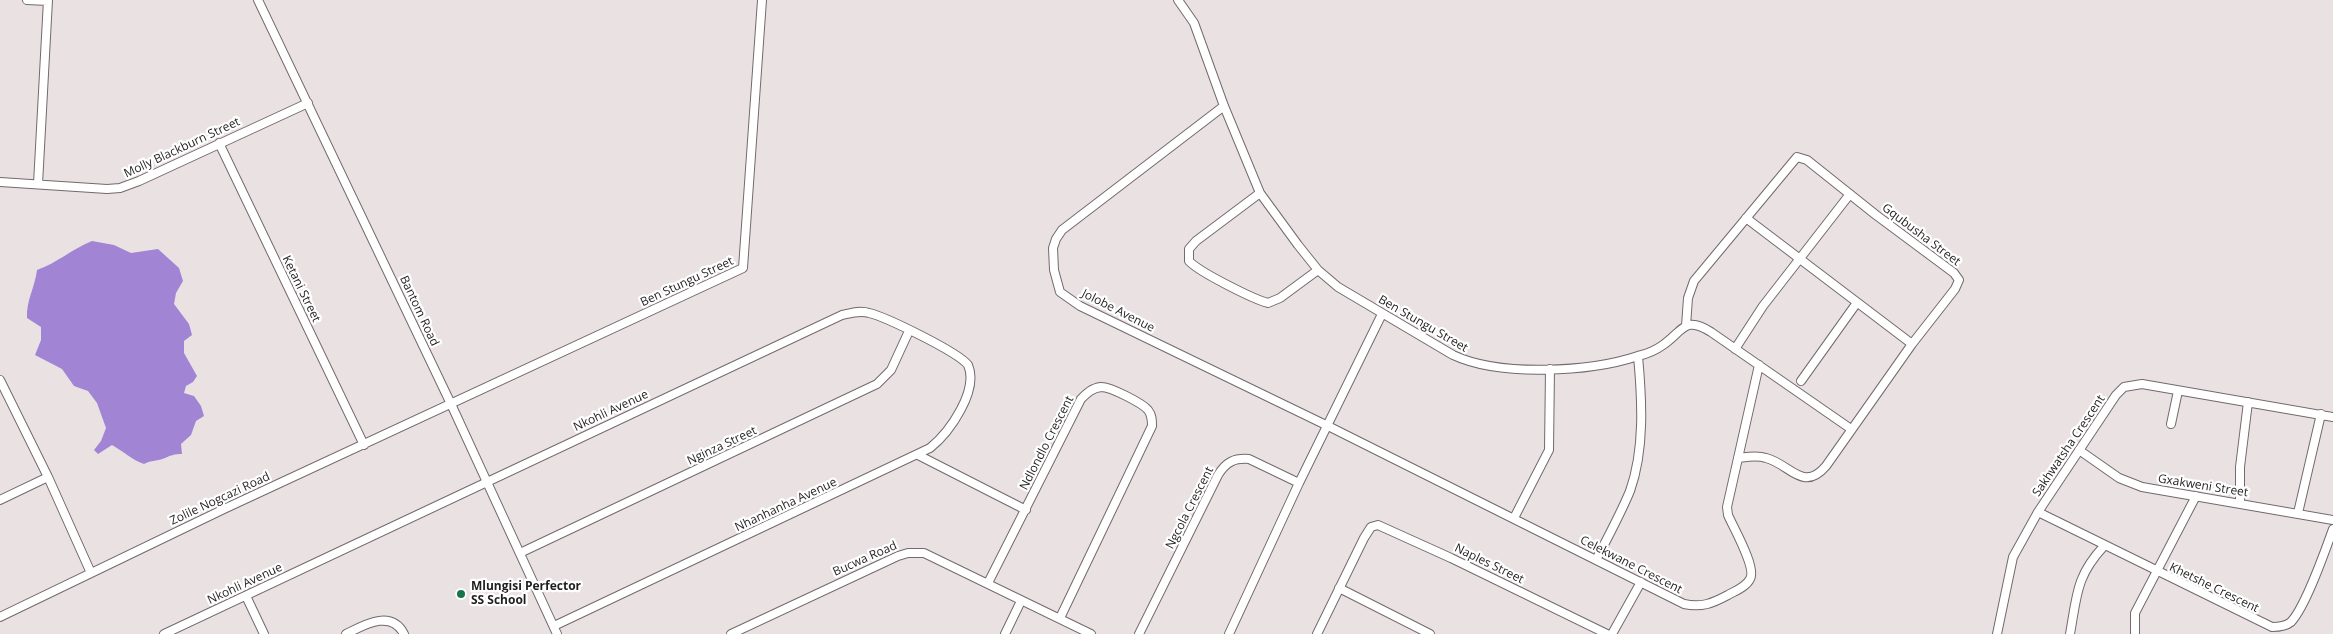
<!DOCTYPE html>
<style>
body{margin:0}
canvas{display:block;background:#eae1e3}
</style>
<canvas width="2333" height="634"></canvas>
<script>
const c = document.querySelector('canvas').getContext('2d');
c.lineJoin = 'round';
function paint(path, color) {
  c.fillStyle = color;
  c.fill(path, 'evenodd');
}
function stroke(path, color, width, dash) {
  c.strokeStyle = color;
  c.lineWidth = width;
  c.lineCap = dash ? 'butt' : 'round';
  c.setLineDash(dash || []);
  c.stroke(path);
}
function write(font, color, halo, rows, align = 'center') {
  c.font = font + ' "Open Sans",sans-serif';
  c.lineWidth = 4.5;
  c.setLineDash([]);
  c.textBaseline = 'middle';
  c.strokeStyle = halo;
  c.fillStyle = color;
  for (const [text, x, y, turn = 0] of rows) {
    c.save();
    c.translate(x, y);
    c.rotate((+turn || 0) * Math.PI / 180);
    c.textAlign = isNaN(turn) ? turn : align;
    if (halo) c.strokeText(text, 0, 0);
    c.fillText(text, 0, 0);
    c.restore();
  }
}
const water = new Path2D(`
 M92 241 114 245 131 253 158 249 179 268 183 281 176 293 174 304 189 324 192 335 184 341V353L197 376 193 382 186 386 184 393 194 396 201 406 204 416 196 421 191 435 181 444 182 454C174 454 172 455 165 458 158 461 151 460 144 464 132 460 123 451 112 445L98 454 94 450 101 441 106 428 97 403 88 391 74 386 62 369 35 355 41 340V327L27 318C26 301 35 287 37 270 57 263 72 249 92 241Z`);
const minor = new Path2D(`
 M27 0 48 1
 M258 0 451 404 557 634
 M1178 0 1194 23 1224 106 1260 193 1298 245 1318 270 1338 287 1453 355C1500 377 1590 372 1638 356 1647 354 1656 350 1663 345 1683 331 1685 315 1711 332L1851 429
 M1224 106 1062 230 1056 239 1053 248 1054 270 1060 292 1080 306 1328 426 1684 604C1702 608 1713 603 1728 595 1735 591 1746 587 1750 579 1757 568 1733 527 1728 515L1727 507 1759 365
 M219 143 364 445
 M0 182 107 189 120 188 139 181 308 103
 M38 184 48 0
 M1260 193 1196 241 1189 249V261C1199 272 1253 299 1268 303L1280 298 1318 270
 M1746 218 1912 344
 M1686 326 1688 298 1694 281 1797 157 1807 160 1876 215 1954 273 1959 280 1955 289 1912 344 1826 466C1803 493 1790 464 1766 458 1757 455 1747 457 1738 458
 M1735 349 1763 306 1850 194
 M0 380 48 477 91 573
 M1801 381 1856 304
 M2171 424 2178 391
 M2079 450 2119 478 2142 487 2333 520
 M918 455 1026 510
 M0 500 48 477
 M2240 503V467L2248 402
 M2038 512 2272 627C2279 627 2286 626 2291 622 2306 606 2325 551 2333 529
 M2298 513 2321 414
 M1514 518 1549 450 1550 369
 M520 553 877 384 891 370 909 331
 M1596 560C1608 537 1620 515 1630 491 1645 449 1642 399 1638 356
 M988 583 1081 399C1087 393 1092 388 1101 387 1111 387 1142 403 1148 410 1152 415 1152 420 1152 426L1060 618
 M1339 588 1430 634
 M246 596 264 634
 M0 617 224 509 743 268 762 0
 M164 634 842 315C851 313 860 310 869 313 886 317 958 352 968 365 979 390 950 432 930 448L554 626
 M346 634C364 625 391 609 404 634
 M731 634 898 556 908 553H924L1091 634
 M1005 634 1021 601
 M1139 634 1218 475C1226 462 1234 458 1249 459L1299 483
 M1229 634 1299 483 1382 314
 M1317 634 1364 538 1371 527 1378 525 1451 558 1607 634
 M1612 634 1641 582
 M1997 634 2013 557 2038 512 2116 395 2124 387 2142 384 2333 417
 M2070 634C2077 595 2076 576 2104 546
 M2135 634V613L2196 496`);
const markers = [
 [461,594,5,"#17754b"]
];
const streetNames = [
 ["Molly Blackburn Street",182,148,-25],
 ["Gqubusha Street",1921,235,37],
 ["Ben Stungu Street",687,282,-25],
 ["Ketani Street",301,289,64],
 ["Bantom Road",419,311,65],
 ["Jolobe Avenue",1118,311,27],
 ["Ben Stungu Street",1423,324,30],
 ["Nkohli Avenue",611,411,-25],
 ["Ndlondlo Crescent",1047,443,-63],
 ["Nginza Street",722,446,-25],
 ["Sakhwatsha Crescent",2069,446,-56],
 ["Gxakweni Street",2203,486,9],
 ["Zolile Nogcazi Road",220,499,-25],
 ["Nhanhanha Avenue",786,505,-25],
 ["Ngcola Crescent",1190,508,-63],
 ["Bucwa Road",865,559,-24],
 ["Naples Street",1489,564,26],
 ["Celekwane Crescent",1631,565,27],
 ["Nkohli Avenue",245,584,-25],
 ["Khetshe Crescent",2214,588,26]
];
const poiNames = [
 ["Mlungisi Perfector",471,587],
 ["SS School",471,601]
];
paint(water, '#a185d4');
stroke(minor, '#726a6c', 10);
stroke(minor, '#fff', 8);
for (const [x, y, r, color] of markers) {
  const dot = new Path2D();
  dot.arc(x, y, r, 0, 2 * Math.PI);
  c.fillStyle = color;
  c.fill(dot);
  stroke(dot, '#fff', 2);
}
write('12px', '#211e1f', '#fff', streetNames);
write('bold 12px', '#211e1f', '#fff', poiNames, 'left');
</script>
